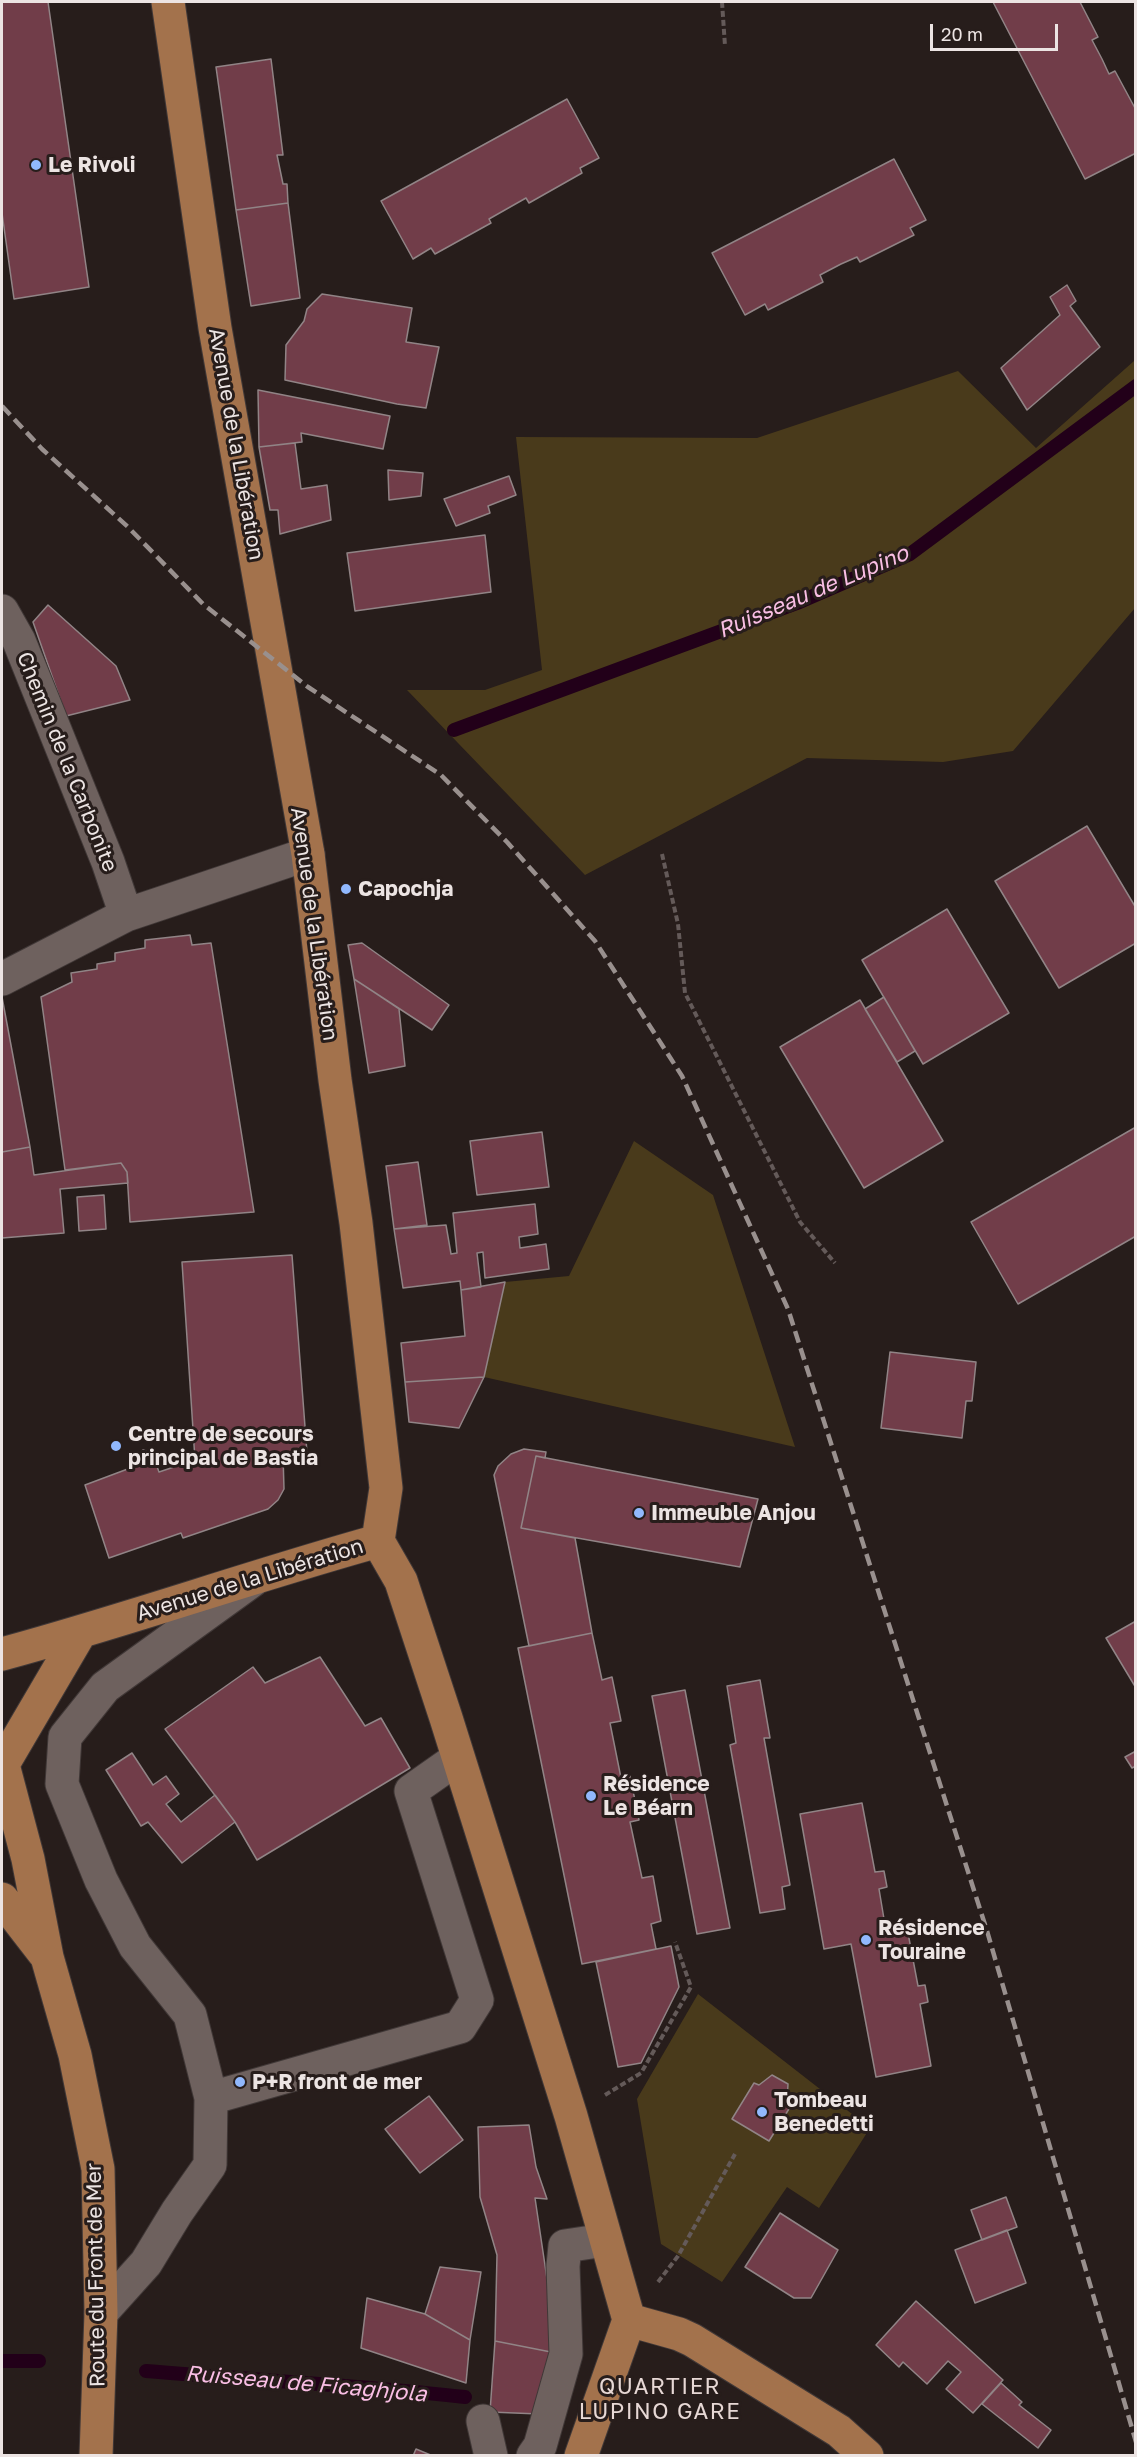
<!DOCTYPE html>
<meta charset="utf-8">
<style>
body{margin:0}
#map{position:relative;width:1137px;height:2457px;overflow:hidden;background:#271d1b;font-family:"Golos Text",sans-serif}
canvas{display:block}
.frame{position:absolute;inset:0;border:3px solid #ece4e3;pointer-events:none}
.scale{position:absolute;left:930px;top:24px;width:128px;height:27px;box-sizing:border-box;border:3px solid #ece4e3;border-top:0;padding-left:8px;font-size:18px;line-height:21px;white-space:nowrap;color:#ece4e3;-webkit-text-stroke:4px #271d1b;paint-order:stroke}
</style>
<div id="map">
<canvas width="1137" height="2457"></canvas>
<div class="frame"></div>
<div class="scale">20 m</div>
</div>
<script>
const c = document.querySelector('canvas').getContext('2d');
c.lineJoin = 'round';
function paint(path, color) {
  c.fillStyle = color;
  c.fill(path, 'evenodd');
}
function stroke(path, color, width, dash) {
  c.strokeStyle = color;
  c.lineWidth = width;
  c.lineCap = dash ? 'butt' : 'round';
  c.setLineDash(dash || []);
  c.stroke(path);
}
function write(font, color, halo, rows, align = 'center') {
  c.font = font + ' "Golos Text",sans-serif';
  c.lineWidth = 6;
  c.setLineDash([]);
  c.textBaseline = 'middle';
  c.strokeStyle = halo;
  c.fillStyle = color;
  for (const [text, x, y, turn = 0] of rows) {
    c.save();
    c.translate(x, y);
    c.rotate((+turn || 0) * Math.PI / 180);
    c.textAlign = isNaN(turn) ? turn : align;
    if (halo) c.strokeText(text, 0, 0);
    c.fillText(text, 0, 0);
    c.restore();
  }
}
const green = new Path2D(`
 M1135 351V608L1013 751 943 762 807 758 585 875 407 690H485L542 670 516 437 757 438 958 371 1036 448 1134 361Z
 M634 1141 713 1195 795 1447 484 1377 505 1282 569 1276Z
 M698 1994 870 2128 819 2208 787 2187 722 2282 661 2244 637 2099Z`);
const stream = new Path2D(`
 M454 730 797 603 910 554 1136 386
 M2 2361H39
 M146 2371C253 2380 359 2385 465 2397`);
const building = new Path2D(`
 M2 2H48L89 287 14 299 2 213Z
 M993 2H1080L1098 37 1092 40 1102 59 1109 74 1115 71 1136 110V153L1085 179Z
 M271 59 283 155H277L283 184H287L288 203 236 210 216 67Z
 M567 99 599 158 580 168 582 173 529 203 526 198 489 219 491 223 435 254 431 248 413 259 381 201Z
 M894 159 926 220 910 228 914 235 860 262 857 257 841 264 820 275 823 282 768 310 765 304 745 315 712 253Z
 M288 203 300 298 251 306 236 210Z
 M1067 285 1076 301 1070 306 1100 347 1027 410 1001 368 1060 315 1050 297Z
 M322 294 412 308 406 342 439 347 426 408 397 404 285 380 286 345 304 321 307 309Z
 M258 390 390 416 383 449 301 433 302 442 259 447Z
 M295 443 301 489 327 485 331 520 280 534 278 510H270L259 447Z
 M388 470 423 473 421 496 389 500Z
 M509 476 516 495 488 506 490 513 456 526 444 499Z
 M485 535 491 592 355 611 347 553Z
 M48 605 116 666 130 700 66 716 33 622Z
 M1087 826 1136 908V943L1059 988 995 881Z
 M947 909 1009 1013 923 1064 862 960Z
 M190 935 192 945 211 943 254 1212 130 1222 127 1172 121 1163 65 1170 41 997 72 982 71 973 97 969V964L115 961V953L145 948V940Z
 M362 943 449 1005 432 1030 354 979 348 945Z
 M354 979 399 1009 405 1066 369 1073Z
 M2 997 30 1147 2 1152Z
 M884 997 915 1051 897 1062 865 1009Z
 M860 1000 943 1141 864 1188 780 1047Z
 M1136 1127V1236L1018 1304 971 1222Z
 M542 1132 549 1187 477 1195 470 1141Z
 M30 1147 34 1175 121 1163 127 1172 128 1183 60 1189 64 1233 2 1238V1152Z
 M418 1162 427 1225 394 1229 386 1166Z
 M104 1195 106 1229 79 1231 77 1197Z
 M535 1204 538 1234 519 1237 520 1248 546 1244 549 1269 485 1278 483 1252 477 1253 481 1287 461 1290 460 1281 403 1288 394 1229 446 1225 451 1254 457 1253 453 1213Z
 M292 1255 307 1453 283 1455 284 1489 278 1500 268 1509 183 1538 181 1533 109 1558 85 1485 133 1467 134 1460 143 1450 152 1453 159 1472 195 1460 182 1262Z
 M505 1282 484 1377 405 1382 401 1343 465 1336 461 1290Z
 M890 1352 976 1362 972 1401H966L962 1438 881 1428Z
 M484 1377 459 1428 409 1422 405 1382Z
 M524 1449 546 1452 545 1458 536 1456 521 1528 575 1538 592 1633 529 1646 494 1475 498 1466 511 1454Z
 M536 1456 758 1499 740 1567 521 1528Z
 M1136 1621V1688L1106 1638Z
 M592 1633 602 1680 612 1677 621 1721 610 1723 621 1778 630 1776 639 1820 630 1822 642 1878 653 1876 661 1921 651 1924 656 1949 582 1964 518 1648Z
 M320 1657 365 1726 381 1718 410 1768 257 1860 235 1822 165 1729 253 1667 265 1683Z
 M760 1680 770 1738H764L790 1885 782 1887 785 1909 760 1913 730 1745 736 1743 727 1686Z
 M685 1690 730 1928 697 1934 652 1696Z
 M1136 1751V1766L1132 1768 1125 1757Z
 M132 1753 153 1785 166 1776 179 1794 166 1804 181 1822 215 1795 235 1822 182 1863 148 1822 141 1826 106 1770Z
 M862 1803 875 1872 884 1871 887 1887 879 1889 887 1937 908 1933 918 1986 925 1985 928 2002 920 2004 931 2066 876 2077 851 1944 824 1949 800 1814Z
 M671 1946 679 1987 641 2063 618 2067 596 1962Z
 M772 2075 788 2084 787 2101 792 2104 769 2141 732 2119 754 2083 759 2085Z
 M429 2096 463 2140 420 2173 385 2129Z
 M529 2125 536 2167 547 2199 535 2198 554 2326 551 2352 495 2341 497 2255 480 2197 478 2127Z
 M1006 2197 1017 2227 982 2240 971 2210Z
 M780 2213 838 2250 811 2298H794L745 2267Z
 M1007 2230 1026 2283 975 2303 955 2250Z
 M440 2267 481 2272 470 2340 425 2314Z
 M367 2298 425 2314 470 2340 466 2383 361 2348Z
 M916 2301 1003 2380 973 2413 946 2389 961 2372 948 2361 927 2384 903 2362 899 2367 876 2345Z
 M495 2341 551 2352 539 2414 490 2412Z
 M1001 2383 1022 2402 1019 2405 1051 2430 1038 2448 982 2404Z
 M416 2449 433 2456H413Z`);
const path = new Path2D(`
 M722 2 725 46
 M662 854 678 924 685 993 800 1222 835 1263
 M605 2095 641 2073 691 1987 675 1942
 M658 2282 678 2256 735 2154`);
const minor = new Path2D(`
 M2 611 19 641 108 862 126 915
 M2 979 126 915 308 854
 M211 2098 460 2027 477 2000 411 1791 458 1758
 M101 2313 146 2263 177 2212 210 2165 211 2098 190 2015 135 1946 101 1880 62 1784 65 1737 105 1687 253 1580
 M483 2421 491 2456
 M533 2456 540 2446 566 2354 563 2266 565 2246 605 2240`);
const major = new Path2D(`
 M168 2 215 328 308 854 335 1080 356 1223 386 1488 378 1541
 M378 1541 401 1581 446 1718 571 2116 629 2320
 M2 1654C128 1620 252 1576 378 1541
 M2 1761 28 1859 47 1957 75 2055 98 2169 101 2313 96 2456
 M2 1766 80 1633
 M2 1899 44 1953
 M629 2320 679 2334 692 2340 839 2431 867 2456
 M581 2456 629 2320`);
const rail = new Path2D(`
 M2 406 42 449 128 527 203 604 308 687 441 775 507 842 595 941 682 1076 788 1309 987 1931 1136 2442`);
const markers = [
 [36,165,6,"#91b8fd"],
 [346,889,6,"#91b8fd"],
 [116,1446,6,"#91b8fd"],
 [639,1513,6,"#91b8fd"],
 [591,1796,6,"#91b8fd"],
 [866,1940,6,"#91b8fd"],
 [240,2082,6,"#91b8fd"],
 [762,2112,6,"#91b8fd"]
];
const poiNames = [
 ["Le Rivoli",48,165],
 ["Capochja",358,889],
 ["Centre de secours",128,1434],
 ["principal de Bastia",128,1458],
 ["Immeuble Anjou",651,1513],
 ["Résidence",603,1784],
 ["Le Béarn",603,1808],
 ["Résidence",878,1928],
 ["Touraine",878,1952],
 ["P+R front de mer",252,2082],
 ["Tombeau",774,2100],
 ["Benedetti",774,2124]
];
const streetNames = [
 ["Avenue de la Libération",236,444,80],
 ["Chemin de la Carbonite",67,762,68],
 ["Avenue de la Libération",314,924,82],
 ["Avenue de la Libération",250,1580,-17],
 ["Route du Front de Mer",96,2275,-91]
];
const waterNames = [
 ["Ruisseau de Lupino",813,592,-23],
 ["Ruisseau de Ficaghjola",306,2384,5]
];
const neighbourhoodNames = [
 ["QUARTIER",660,2387],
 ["LUPINO GARE",660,2412]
];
paint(green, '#493a1b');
stroke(stream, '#220019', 14);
paint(building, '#713d49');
stroke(building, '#918486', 1.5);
stroke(minor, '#403837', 35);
stroke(major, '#403837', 35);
stroke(path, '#645a59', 4, [6, 3]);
stroke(minor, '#6e615e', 33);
stroke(major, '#a3724c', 33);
stroke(rail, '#99908e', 4.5, [12, 6]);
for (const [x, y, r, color] of markers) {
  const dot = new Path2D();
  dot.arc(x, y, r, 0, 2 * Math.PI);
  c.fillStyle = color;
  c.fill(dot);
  stroke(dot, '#271d1b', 2);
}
write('bold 21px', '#ece4e3', '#271d1b', poiNames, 'left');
write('21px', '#ece4e3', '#271d1b', streetNames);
write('italic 22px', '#f9bee4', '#271d1b', waterNames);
c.letterSpacing = '1.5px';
write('22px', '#e7d8d5', '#271d1b', neighbourhoodNames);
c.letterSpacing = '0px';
</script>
